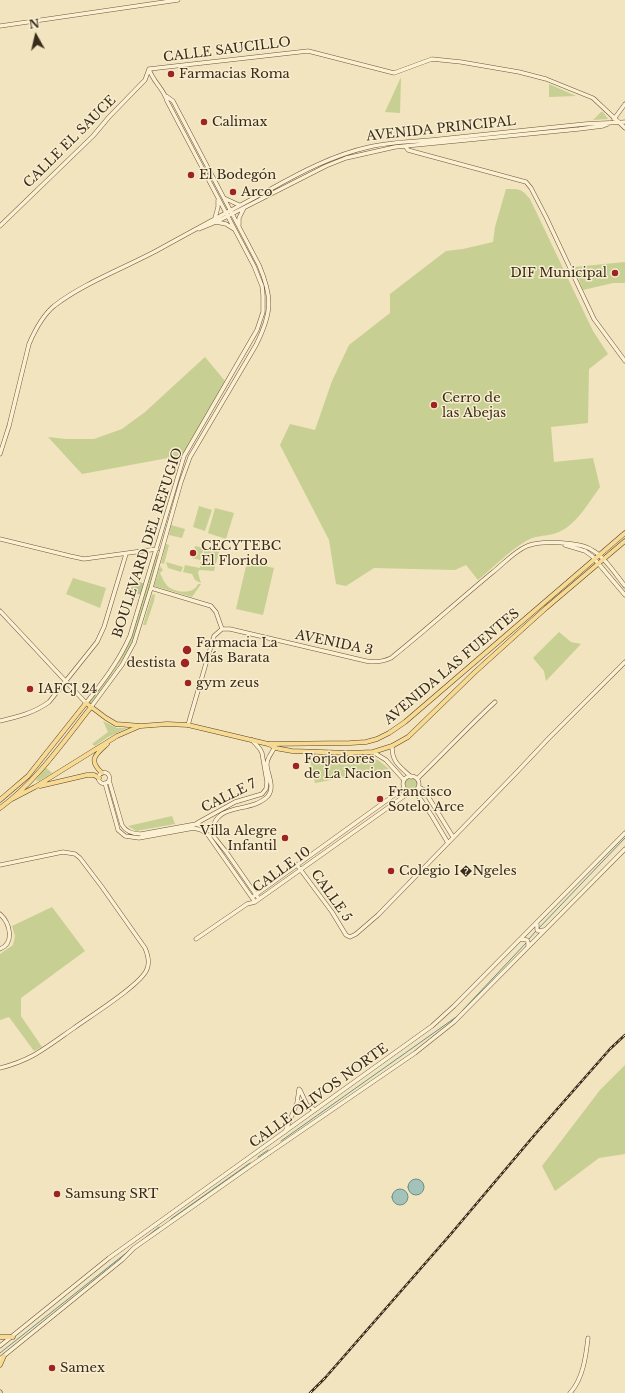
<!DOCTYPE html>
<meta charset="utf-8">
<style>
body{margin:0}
#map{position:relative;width:625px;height:1393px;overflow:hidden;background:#f1e4bf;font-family:"Libre Baskerville",serif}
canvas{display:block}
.north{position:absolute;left:16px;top:16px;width:40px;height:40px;-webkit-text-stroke:3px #f8edcf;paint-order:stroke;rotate:352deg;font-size:11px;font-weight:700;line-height:16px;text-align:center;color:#392b1b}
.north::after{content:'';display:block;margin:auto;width:14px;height:18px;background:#392b1b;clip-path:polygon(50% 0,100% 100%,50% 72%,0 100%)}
</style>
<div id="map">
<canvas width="625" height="1393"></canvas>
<div class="north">N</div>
</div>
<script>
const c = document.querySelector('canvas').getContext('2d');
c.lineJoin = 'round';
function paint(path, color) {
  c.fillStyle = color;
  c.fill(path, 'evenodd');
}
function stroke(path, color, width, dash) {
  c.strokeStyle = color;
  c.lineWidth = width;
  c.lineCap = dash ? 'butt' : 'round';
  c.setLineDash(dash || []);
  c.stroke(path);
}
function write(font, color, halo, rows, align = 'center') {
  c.font = font + ' "Libre Baskerville",serif';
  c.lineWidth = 3;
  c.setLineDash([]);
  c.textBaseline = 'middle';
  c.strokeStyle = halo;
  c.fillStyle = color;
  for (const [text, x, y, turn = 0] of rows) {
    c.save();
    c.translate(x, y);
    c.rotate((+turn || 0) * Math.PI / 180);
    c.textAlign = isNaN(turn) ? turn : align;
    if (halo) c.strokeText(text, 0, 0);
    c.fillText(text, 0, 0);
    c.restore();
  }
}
const green = new Path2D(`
 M401 77 400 113 385 112Z
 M549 84 576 96 549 97Z
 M601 112H603L608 119 593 120Z
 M506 189C519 189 521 188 530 199L593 331 608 354 589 369 588 423 551 427 554 462 593 458 600 487C589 502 577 524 559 532 548 537 538 534 526 541 509 551 494 567 478 580L466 565 455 570 374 568 346 586 336 584 329 540 280 445 290 424 315 430 332 381 349 345 390 313V294L446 251 463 249 493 242 495 227Z
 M625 262V283H613L583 290 574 267Z
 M205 357 225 381 184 455 82 474 48 437 66 439H94L122 429 145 412Z
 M199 506 212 510 205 531 193 527Z
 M215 508 234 513 226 539 208 533Z
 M171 525 185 529 182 538 169 535Z
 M166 544 169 545 164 564 161 563Z
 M195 546 204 548 200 560 192 558Z
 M215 546 220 548 214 571 199 570 198 573 201 583 195 580 192 574 183 572 185 565 200 568V562L210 564V562L202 560 205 548 213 551Z
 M156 554 160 555 135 635 130 647 124 657 90 705 88 704 118 664 130 640Z
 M166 562 183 567 181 572 168 568Z
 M247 562 274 568 263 615 236 609Z
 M160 566 163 570 160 573C162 577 165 585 170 588 179 593 194 594 198 584H201L192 597 154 586Z
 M73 578 106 588 100 608 66 594Z
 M155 594 154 601 146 625H143L152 595Z
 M559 632 571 642 581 644 546 681 544 671 533 658Z
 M103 721 117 728H127L108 737 95 746 92 744 108 732Z
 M314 755 351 758 365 757V761H369L373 759 378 760 389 769 315 783 310 761Z
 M45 767 52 773 39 781H37L36 780Z
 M405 784a6 6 0 1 1 12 0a6 6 0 1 1-12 0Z
 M172 816 175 824 136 831 128 826Z
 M52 907 85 951 21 998V1016L42 1047 34 1051 9 1017 0 1020V954L13 945 15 936 12 926Z
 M625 1065V1154L599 1158 555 1191 542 1166 600 1090Z`);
const cemetery = new Path2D(`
 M134 580 145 584 142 595 130 592Z`);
const water = new Path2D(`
 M408 1187a8 8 0 1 1 16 0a8 8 0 1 1-16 0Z
 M392 1197a8 8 0 1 1 16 0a8 8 0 1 1-16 0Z`);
const stream = new Path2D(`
 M538 929 625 838
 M529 939 536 931
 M462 1011 527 942
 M281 1141 459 1015
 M258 1157 268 1150
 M171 1219 250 1163
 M139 1243 159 1227
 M0 1353 130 1250`);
const secondary = new Path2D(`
 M0 26 178 0
 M149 69 308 51 394 73 432 59 461 62 519 72 546 79 593 98 625 128
 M614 119 625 104
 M405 146 408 150 415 152 526 182 531 188 546 217 594 319 625 361
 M224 198 239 205
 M215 218 218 207V200
 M216 222 226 224 234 229
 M239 225V218L244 208
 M0 226 93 136 109 117 145 80 149 69
 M199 229 216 222 326 166 346 158 395 147 579 129 603 126 608 124
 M0 454 9 426 29 344C35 330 42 316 54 306 82 284 124 268 156 251 194 230 231 210 269 190 301 172 333 155 369 147 389 142 410 142 431 140 483 135 534 129 585 124 599 123 612 123 625 122
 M0 539 70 556 84 559 157 549
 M565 545 585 551 592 556 625 595
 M151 588 211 606 216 612 222 629
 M0 611 86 703C103 682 119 661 130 636L184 456 257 330 263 312V295L262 286 254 266 167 101C164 89 153 82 149 69
 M222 629H230L366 661C375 663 382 662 391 658 426 630 459 600 493 572 504 563 515 551 527 546 541 540 580 542 592 550 604 556 616 575 625 586
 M91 707 122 665 134 643 151 588 181 482 190 457 256 345C272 313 273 298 259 265L173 101 166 96
 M0 721C17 717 34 713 49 702L97 642 104 627 126 554
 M188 725 214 636 222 629
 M392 746C392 763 400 766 411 777
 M373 752 386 760 404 780
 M98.5 778a5.5 5.5 0 1 1 11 0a5.5 5.5 0 1 1-11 0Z
 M403 784a8 8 0 1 1 16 0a8 8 0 1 1-16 0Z
 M417 779C443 754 468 727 495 702
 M109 780 122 825C126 832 133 834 141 834L196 824 207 828 227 853 259 899
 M105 783 117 826 118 830 125 836 139 838 194 828 201 830 208 835 255 902
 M419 787 424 790 453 837
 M415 791 432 816 448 843
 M197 823 235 802 262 794 266 789 267 782 262 753 260 749 252 740
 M212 832C215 801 251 814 268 796 275 787 268 775 267 766 266 757 273 753 275 746
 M0 865 63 852 75 854 80 858 102 887 145 948C148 955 150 962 147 969 142 984 89 1017 74 1028 61 1037 48 1047 34 1055 23 1061 12 1065 0 1068
 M297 865 332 912 346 935 350 937 356 934 378 915 516 773 549 738 625 662
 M254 896 404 788
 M0 914C10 923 15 943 0 949
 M537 924V930L538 931 544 930
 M196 939 247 904 255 902 410 792
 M521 939 527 940 528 942V946
 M300 1090 307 1105 315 1110
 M285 1132 297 1103 299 1089
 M0 1346 109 1258 432 1026 454 1006 625 833
 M0 1359 122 1260 134 1248 256 1162 415 1053 454 1022 625 849
 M570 1393C583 1379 586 1356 588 1338`);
const primary = new Path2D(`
 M269 744 275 748 292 751 349 753 373 752 392 746 408 737 475 672 546 608 625 541
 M102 773C88 760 95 755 107 744
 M40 786 87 775H94L99 778
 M12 799 35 787 117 736 140 726
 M0 800 28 776 86 703 106 718 116 724 141 726 167 724 188 725 268 744 350 743 366 742 377 739 389 733 405 722 625 533
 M0 808C35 783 64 741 91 707
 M0 1337H13
 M0 1365 4 1356
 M0 1392V1393`);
const rail = new Path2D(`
 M310 1393 325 1378 450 1235 537 1132 610 1049 625 1035`);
const markers = [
 [171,74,4,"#9e2421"],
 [204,122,4,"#9e2421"],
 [191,175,4,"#9e2421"],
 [233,192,4,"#9e2421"],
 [615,273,4,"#9e2421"],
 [434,405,4,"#9e2421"],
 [193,553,4,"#9e2421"],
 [187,650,5,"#9e2421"],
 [185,663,5,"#9e2421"],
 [188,683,4,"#9e2421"],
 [30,689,4,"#9e2421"],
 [296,766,4,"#9e2421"],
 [380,799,4,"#9e2421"],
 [285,838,4,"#9e2421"],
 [391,871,4,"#9e2421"],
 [57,1194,4,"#9e2421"],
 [52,1368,4,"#9e2421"]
];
const streetNames = [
 ["CALLE SAUCILLO",227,50,-7],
 ["AVENIDA PRINCIPAL",441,129,-6],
 ["CALLE EL SAUCE",70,142,-45],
 ["BOULEVARD DEL REFUGIO",148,543,-72],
 ["AVENIDA 3",334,643,12],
 ["AVENIDA LAS FUENTES",452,667,-40],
 ["CALLE 7",229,796,-26],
 ["CALLE 10",282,870,-36],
 ["CALLE 5",331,896,55],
 ["CALLE OLIVOS NORTE",319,1096,-36]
];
const poiNames = [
 ["Farmacias Roma",179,74],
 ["Calimax",212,122],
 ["El Bodegón",199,175],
 ["Arco",241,192],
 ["DIF Municipal",607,273,"right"],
 ["Cerro de",442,398],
 ["las Abejas",442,413],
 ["CECYTEBC",201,546],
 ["El Florido",201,561],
 ["Farmacia La",196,643],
 ["Más Barata",196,658],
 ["destista",176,663,"right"],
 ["gym zeus",196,683],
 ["IAFCJ 24",38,689],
 ["Forjadores",304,759],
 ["de La Nacion",304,774],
 ["Francisco",388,792],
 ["Sotelo Arce",388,807],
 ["Villa Alegre",277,831,"right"],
 ["Infantil",277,846,"right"],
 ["Colegio I�Ngeles",399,871],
 ["Samsung SRT",65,1194],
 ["Samex",60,1368]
];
paint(green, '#c7d092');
paint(cemetery, '#bcc492');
paint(water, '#a2c2ba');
stroke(water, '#699188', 1);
stroke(stream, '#699188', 1);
stroke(secondary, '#6d5539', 4.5);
stroke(primary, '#58412b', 5);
stroke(secondary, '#fbf0d2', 3.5);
stroke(primary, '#f8db93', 4);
stroke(rail, '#392b1b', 2.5);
stroke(rail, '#f8edcf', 1, [3]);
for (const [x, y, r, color] of markers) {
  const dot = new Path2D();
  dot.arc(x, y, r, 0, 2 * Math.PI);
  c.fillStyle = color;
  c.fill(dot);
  stroke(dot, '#f8edcf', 1.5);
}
write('13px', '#392b1b', '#f8edcf', streetNames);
write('13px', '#392b1b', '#f8edcf', poiNames, 'left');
</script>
